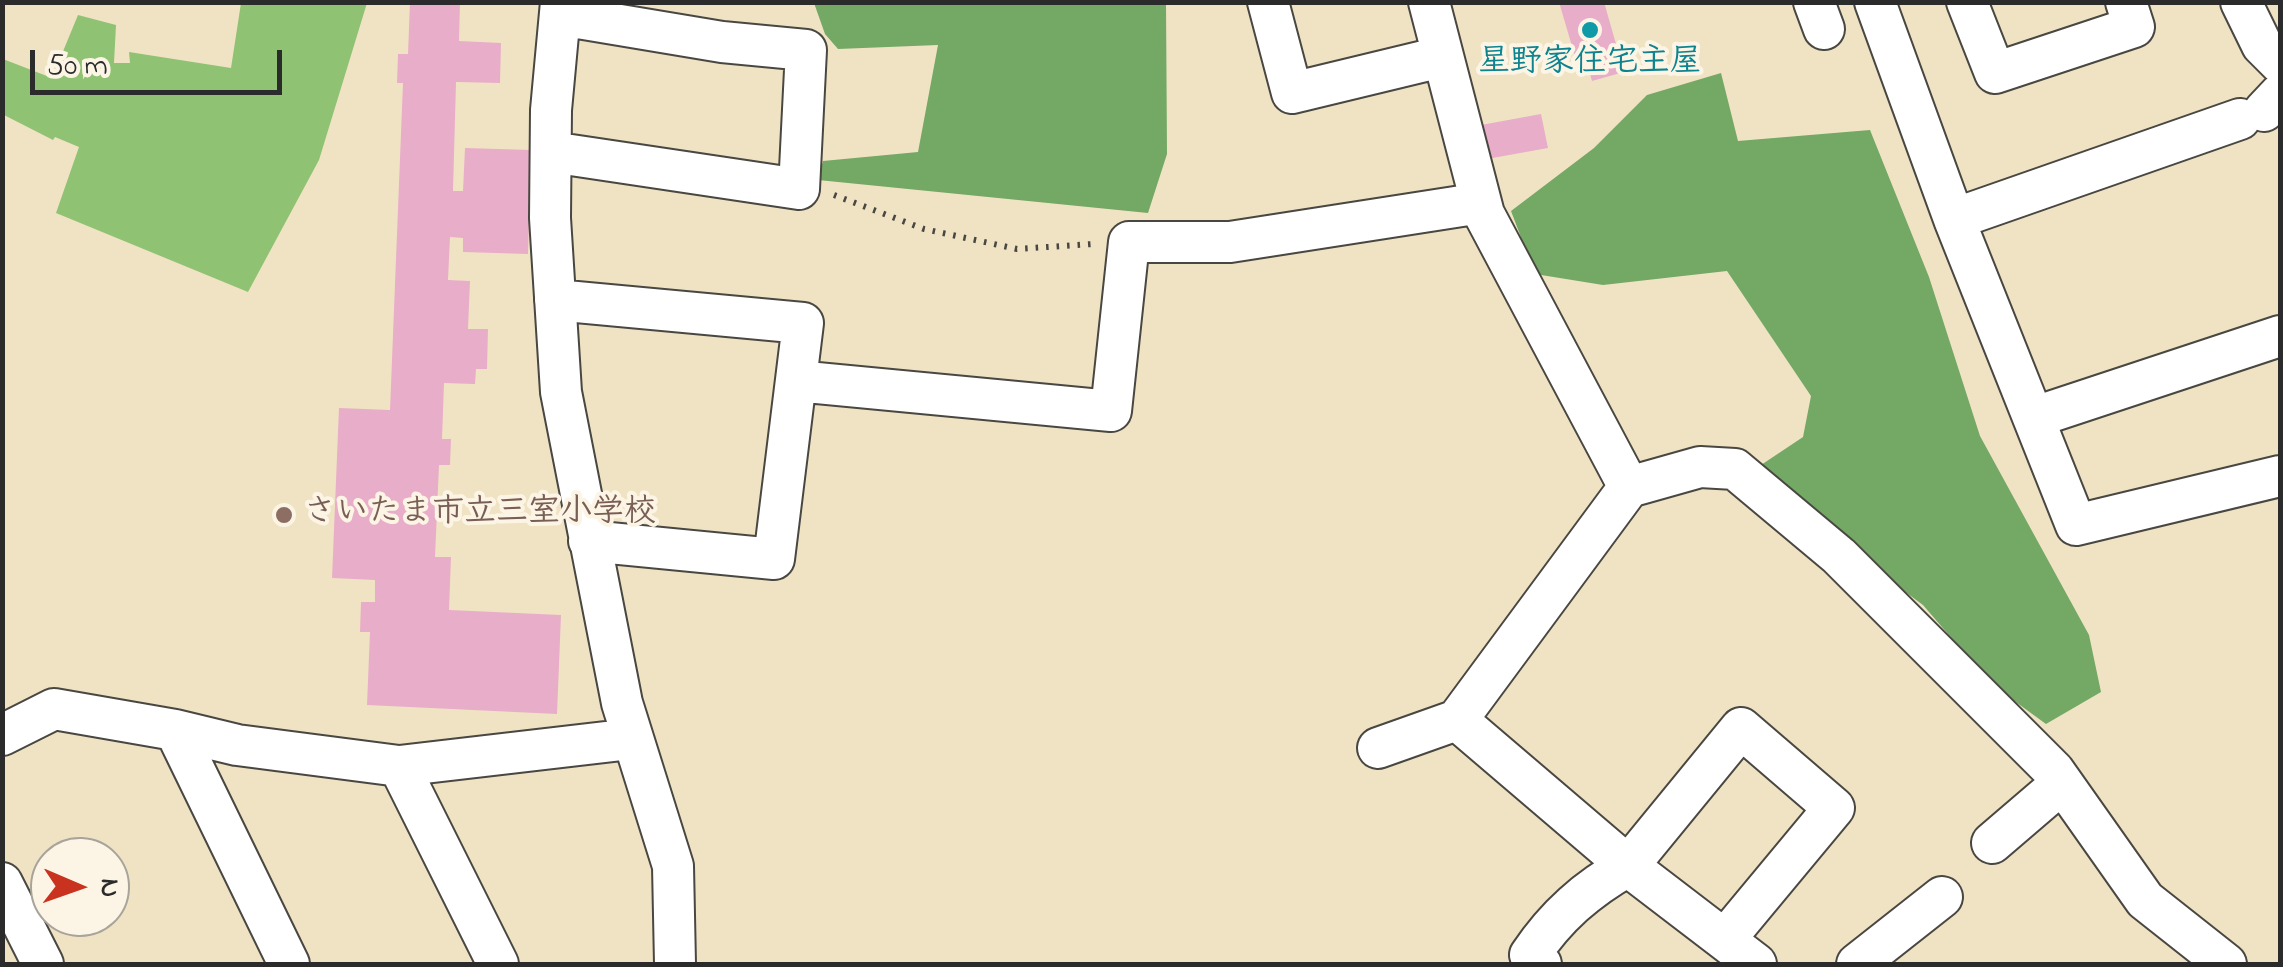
<!DOCTYPE html>
<meta charset="utf-8">
<style>
body{margin:0}
#map{position:relative;width:2283px;height:967px;overflow:hidden;background:#f0e3c4;font-family:"Indie Flower",sans-serif}
canvas{display:block}
.frame{position:absolute;inset:0;border:5px solid #2b2b2b;pointer-events:none}
.north{position:absolute;left:30px;top:837px;width:100px;height:100px;box-sizing:border-box;background:#fcf5e5;border:2px solid #a8a49b;border-radius:50%;rotate:92deg;font-size:28px;font-weight:700;line-height:40px;text-align:center;color:#2b2b2b}
.north::after{content:'';display:block;margin:auto;width:35px;height:45px;background:#c8321e;clip-path:polygon(50% 0,100% 100%,50% 72%,0 100%)}
.scale{position:absolute;left:30px;top:50px;width:252px;height:45px;box-sizing:border-box;border:5px solid #2b2b2b;border-top:0;padding-left:12px;font-size:30px;line-height:35px;white-space:nowrap;color:#2b2b2b;-webkit-text-stroke:8px #fcf5e5;paint-order:stroke}
</style>
<div id="map">
<canvas width="2283" height="967"></canvas>
<div class="frame"></div>
<div class="north">N</div>
<div class="scale">50 m</div>
</div>
<script>
const c = document.querySelector('canvas').getContext('2d');
c.lineJoin = 'round';
function paint(path, color) {
  c.fillStyle = color;
  c.fill(path, 'evenodd');
}
function stroke(path, color, width, dash) {
  c.strokeStyle = color;
  c.lineWidth = width;
  c.lineCap = dash ? 'butt' : 'round';
  c.setLineDash(dash || []);
  c.stroke(path);
}
function write(font, color, halo, rows, align = 'center') {
  c.font = font + ' "Indie Flower","Klee One",sans-serif';
  c.lineWidth = 8;
  c.setLineDash([]);
  c.textBaseline = 'middle';
  c.strokeStyle = halo;
  c.fillStyle = color;
  for (const [text, x, y, turn = 0] of rows) {
    c.save();
    c.translate(x, y);
    c.rotate((+turn || 0) * Math.PI / 180);
    c.textAlign = isNaN(turn) ? turn : align;
    if (halo) c.strokeText(text, 0, 0);
    c.fillText(text, 0, 0);
    c.restore();
  }
}
const green = new Path2D(`
 M241 3H367L319 160 248 292 56 213 79 147 55 137 53 140 2 114 3 59 52 78 78 15 116 25 114 63H130L129 52 231 68Z`);
const forest = new Path2D(`
 M814 3H1166L1167 154 1148 213 818 180 823 161 918 152 938 45 838 49 825 34Z
 M1721 73 1738 141 1870 130 1929 277 1980 436 2089 635 2101 692 2046 724 1991 684 1923 605 1779 499 1755 469 1803 437 1811 396 1727 271 1603 285 1535 274 1511 211 1594 148 1647 95Z`);
const building = new Path2D(`
 M410 2H460L459 41 501 43 500 83 456 82 453 191H463L465 148 531 150 528 254 463 252V238L450 237 448 280 470 281 468 329H488L487 369H476L475 384 444 383 442 439H451L450 465H439L435 557H451L449 610 561 615 557 714 367 705 370 632H360L361 602H375V580L332 578 339 408 390 410 403 83H397L398 54H408Z
 M1559 2H1604L1624 72 1592 81 1585 57 1576 60Z
 M1541 114 1548 148 1487 159 1481 125Z`);
const path = new Path2D(`
 M834 195 924 229 1017 249 1093 244`);
const minor = new Path2D(`
 M561 2 551 110 550 218 561 392 622 703 673 866 675 964
 M1268 2 1292 93 1441 57
 M1429 2 1484 214 1629 487
 M1814 2 1824 29
 M1875 2 1954 219 2076 525 2280 476
 M1967 2 1995 73 2134 27 2126 2
 M2241 2 2262 45 2280 63
 M2264 111 2280 94
 M551 152 799 189 806 50 722 42 560 15
 M1954 219 2240 119
 M555 300 803 323 774 559 589 541
 M796 381 1111 411 1129 242H1230L1481 203
 M2035 417 2280 336
 M1457 720 1628 866C1587 889 1556 916 1530 955L1541 964
 M175 730 289 964
 M2 735 54 709 175 730 237 745 399 766 631 739
 M1378 748 1457 720 1629 487 1700 467 1735 469 1839 556 2054 771 2145 900 2226 964
 M399 766 498 964
 M1992 843 2062 783
 M2 883 43 964
 M1726 938 1834 808 1741 728 1628 866 1756 964
 M1857 964 1942 897`);
const markers = [
 [1590,30,10,"#0f9aa8"],
 [284,515,10,"#8d6e63"]
];
const cultureNames = [
 ["星野家住宅主屋",1590,65]
];
const educationNames = [
 ["さいたま市立三室小学校",304,515]
];
paint(green, '#90c273');
paint(forest, '#74a865');
paint(building, '#e8adc9');
stroke(minor, '#494742', 44);
stroke(path, '#494742', 6, [2.5, 8]);
stroke(minor, '#fff', 40);
for (const [x, y, r, color] of markers) {
  const dot = new Path2D();
  dot.arc(x, y, r, 0, 2 * Math.PI);
  c.fillStyle = color;
  c.fill(dot);
  stroke(dot, '#fcf5e5', 4);
}
write('bold 32px', '#0d838f', '#fcf5e5', cultureNames);
write('bold 32px', '#785e54', '#fcf5e5', educationNames, 'left');
</script>
